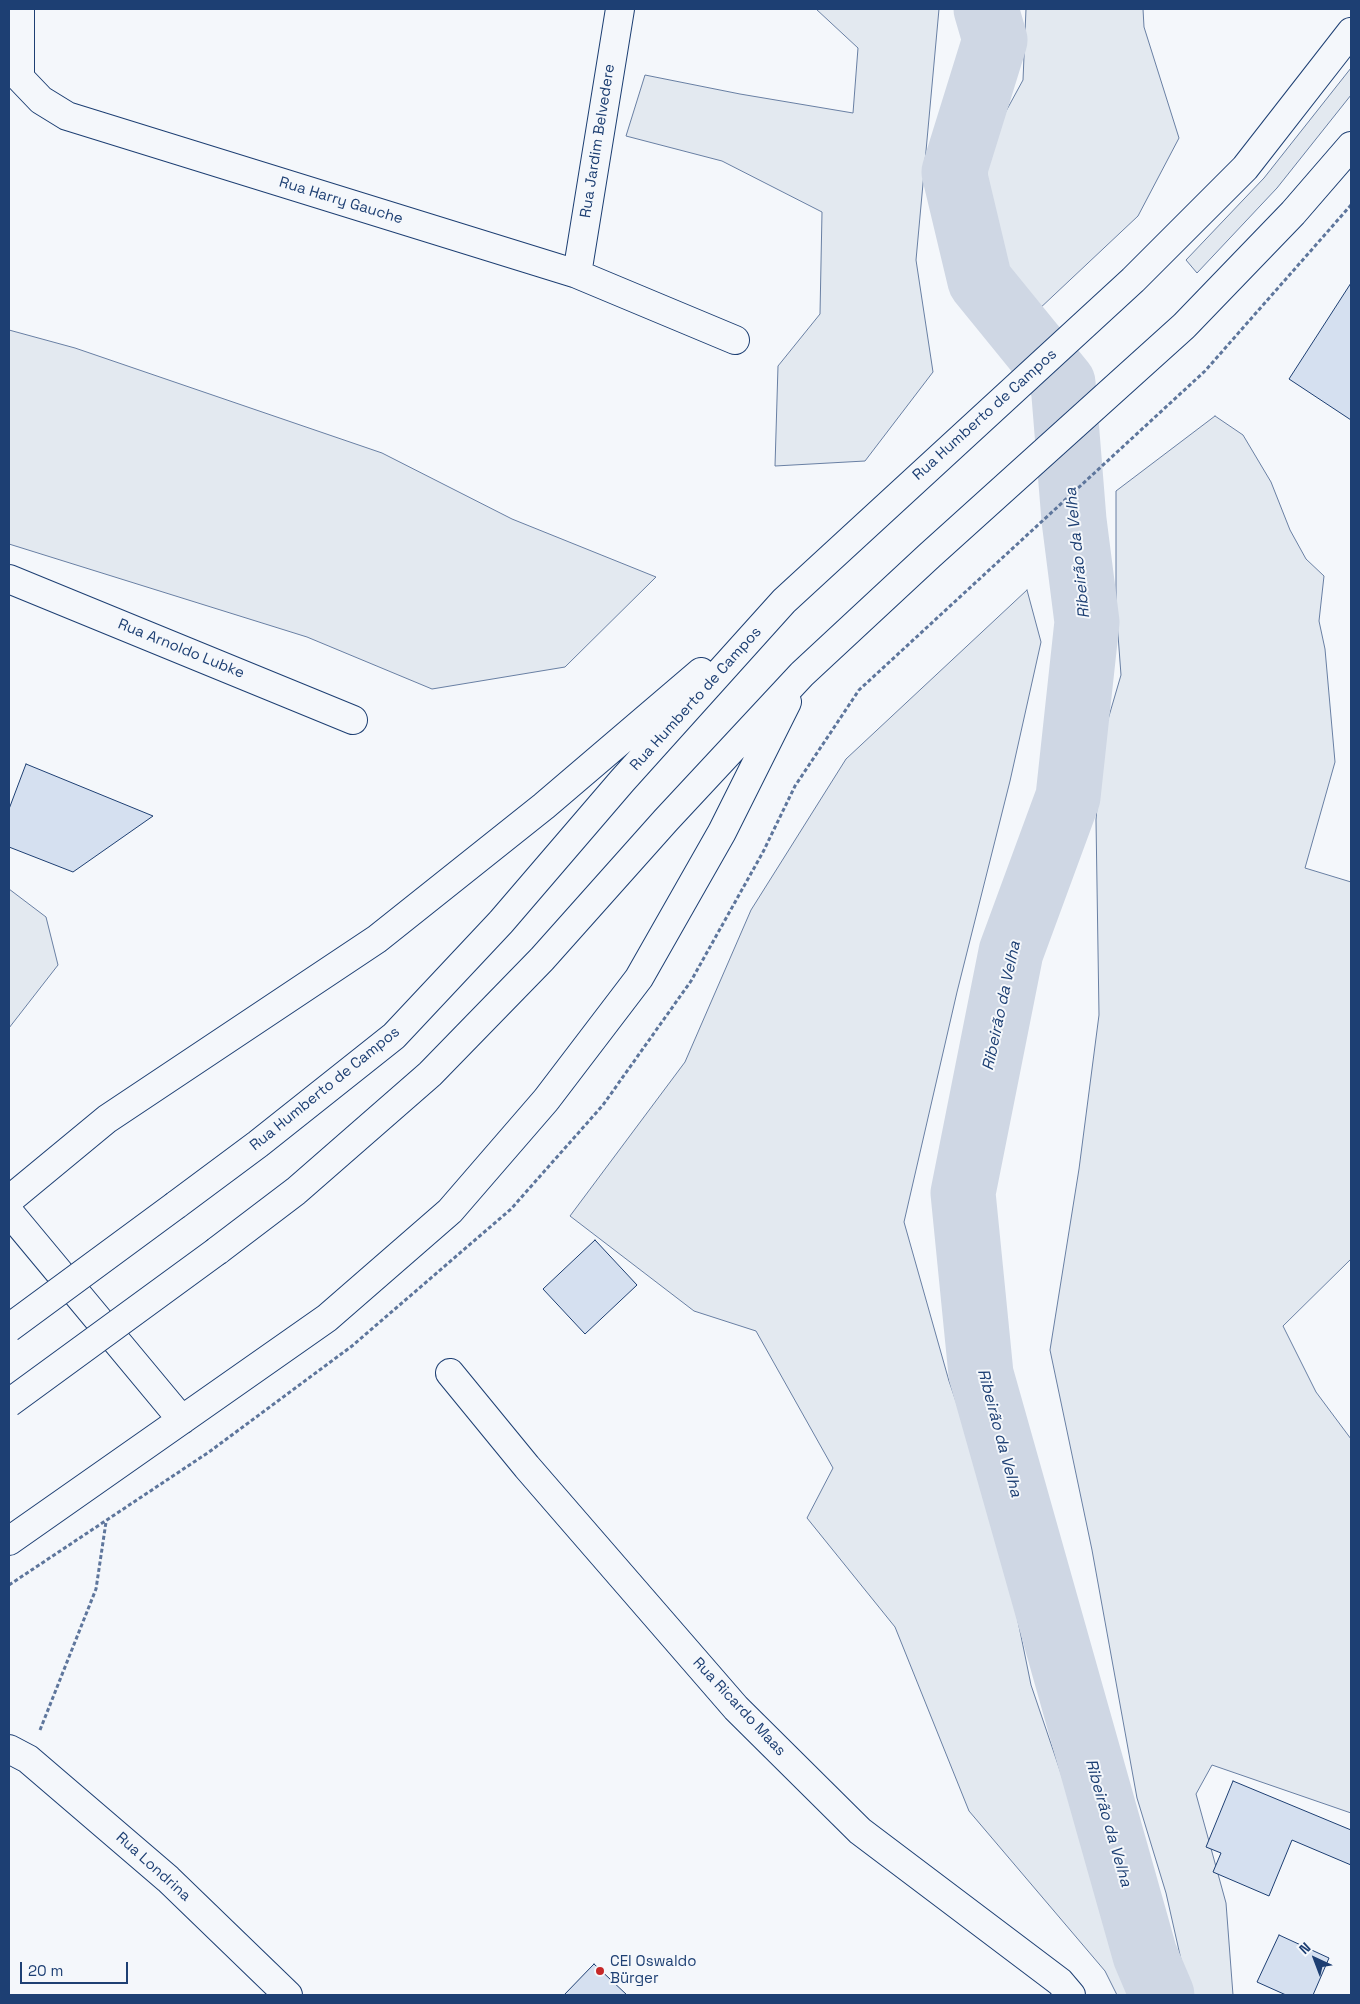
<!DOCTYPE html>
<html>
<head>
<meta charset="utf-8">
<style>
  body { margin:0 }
  #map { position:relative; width:1360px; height:2004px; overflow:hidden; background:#f4f7fb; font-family:"Space Grotesk",sans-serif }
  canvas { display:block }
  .frame { position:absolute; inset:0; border:10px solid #1d3f73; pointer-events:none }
  .north { position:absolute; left:1290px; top:1934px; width:50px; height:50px; -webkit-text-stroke:4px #f4f7fb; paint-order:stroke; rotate:317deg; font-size:14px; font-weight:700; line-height:20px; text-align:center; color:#1d3f73 }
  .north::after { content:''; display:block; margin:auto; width:18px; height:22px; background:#1d3f73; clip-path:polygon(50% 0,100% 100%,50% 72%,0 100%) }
  .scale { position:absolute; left:20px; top:1962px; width:108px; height:22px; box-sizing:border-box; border:2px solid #1d3f73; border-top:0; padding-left:6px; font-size:15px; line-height:18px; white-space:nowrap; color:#1d3f73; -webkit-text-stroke:4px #f4f7fb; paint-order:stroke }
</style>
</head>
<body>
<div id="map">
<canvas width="1360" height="2004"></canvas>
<div class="frame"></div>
<div class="north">N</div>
<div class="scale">20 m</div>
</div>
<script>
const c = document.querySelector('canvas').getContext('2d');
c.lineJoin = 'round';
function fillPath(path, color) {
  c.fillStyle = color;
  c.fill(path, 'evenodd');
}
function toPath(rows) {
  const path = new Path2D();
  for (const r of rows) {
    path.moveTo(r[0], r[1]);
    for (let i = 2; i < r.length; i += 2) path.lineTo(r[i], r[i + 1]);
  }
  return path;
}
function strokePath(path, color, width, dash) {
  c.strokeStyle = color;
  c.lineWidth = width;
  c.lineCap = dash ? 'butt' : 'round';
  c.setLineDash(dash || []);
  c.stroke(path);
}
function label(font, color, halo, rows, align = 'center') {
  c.font = font + ' "Space Grotesk",sans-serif';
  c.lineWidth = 4;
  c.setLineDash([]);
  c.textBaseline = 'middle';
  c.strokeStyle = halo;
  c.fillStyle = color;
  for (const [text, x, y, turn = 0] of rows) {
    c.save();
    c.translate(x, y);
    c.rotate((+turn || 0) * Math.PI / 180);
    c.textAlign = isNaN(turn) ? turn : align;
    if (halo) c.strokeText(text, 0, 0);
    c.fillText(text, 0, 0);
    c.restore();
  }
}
const green = toPath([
  [816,9,939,9,916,260,933,372,865,461,775,466,778,366,820,314,822,212,722,161,626,136,645,75,740,94,853,113,858,48,816,9],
  [1026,9,1143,9,1144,27,1179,138,1138,216,1037,311,1016,289,988,222,986,148,1023,80,1026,9],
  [1351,68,1351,95,1277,188,1197,273,1186,260,1264,178,1351,68],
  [9,330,75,348,382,453,512,519,656,577,565,667,432,689,307,637,9,544,9,330],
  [1215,416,1243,435,1271,482,1290,530,1306,559,1324,576,1319,621,1325,649,1335,762,1305,868,1351,882,1351,1259,1283,1326,1316,1392,1351,1439,1351,1813,1212,1765,1196,1794,1226,1903,1233,1995,1189,1995,1166,1893,1137,1798,1092,1550,1050,1350,1079,1169,1099,1015,1096,820,1102,740,1121,675,1116,608,1116,491,1215,416],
  [1027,590,1041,642,1010,781,957,992,904,1222,949,1381,998,1523,1031,1685,1100,1888,1133,1995,1117,1995,1105,1971,969,1811,895,1627,807,1518,833,1468,756,1331,694,1311,570,1216,685,1062,751,910,846,759,1027,590],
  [9,889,46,917,58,965,9,1028,9,889]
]);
const river = toPath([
  [986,9,995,40,954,172,980,281,1063,383,1074,520,1087,622,1068,797,1011,952,963,1193,981,1374,1145,1955,1162,1995]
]);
const building = toPath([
  [1351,283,1351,420,1289,379,1351,283],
  [26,764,153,816,73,872,9,847,9,809,26,764],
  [595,1240,637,1285,585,1334,543,1289,595,1240],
  [1233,1781,1351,1830,1351,1865,1292,1840,1269,1896,1213,1872,1221,1853,1206,1847,1233,1781],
  [1279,1935,1329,1958,1313,1995,1286,1995,1257,1982,1279,1935],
  [594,1964,627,1995,564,1995,594,1964]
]);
const path = toPath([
  [9,1585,209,1452,352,1346,511,1209,603,1105,691,981,763,852,795,786,859,690,1205,371,1351,205],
  [40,1730,96,1589,106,1522]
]);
const minor = toPath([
  [20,9,20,78,41,100,67,116,577,274,735,340],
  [577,274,620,9],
  [9,579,353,720],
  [450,1373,527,1467,736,1708,860,1831,1060,1982,1071,1995],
  [9,1749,28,1759,168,1879,288,1995]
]);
const primary = toPath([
  [9,1200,107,1119,377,939,544,806,701,672],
  [176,1205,258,1144,394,1036,501,922,622,781,784,601,1133,280,1245,168,1351,32],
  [9,1212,182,1420],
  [217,1251,296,1191,430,1074,542,959,666,820,802,674,929,556,1184,326,1293,213,1351,146],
  [9,1541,327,1318,450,1211,546,1100,639,978,722,832,787,702]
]);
const primaryBridge = toPath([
  [9,1328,176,1205],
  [9,1403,217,1251]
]);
const markers = [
  [600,1971,5,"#c62828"]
];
const streetNames = [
  ["Rua Jardim Belvedere",598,141,-81],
  ["Rua Harry Gauche",341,201,17],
  ["Rua Humberto de Campos",985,415,-42],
  ["Rua Arnoldo Lubke",181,649,22],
  ["Rua Humberto de Campos",696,699,-48],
  ["Rua Humberto de Campos",325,1089,-39],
  ["Rua Ricardo Maas",739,1707,47],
  ["Rua Londrina",153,1867,42]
];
const poiNames = [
  ["CEI Oswaldo",610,1962],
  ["Bürger",610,1979]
];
const waterNames = [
  ["Ribeirão da Velha",1078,553,-96],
  ["Ribeirão da Velha",1002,1006,-78],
  ["Ribeirão da Velha",999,1433,75],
  ["Ribeirão da Velha",1108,1823,74]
];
fillPath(green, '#e3e9f0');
strokePath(green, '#687fa3', 1);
strokePath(river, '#cfd7e4', 65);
fillPath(building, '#d5e0f0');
strokePath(building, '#1d3f73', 1);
strokePath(minor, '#1d3f73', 30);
strokePath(primary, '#1d3f73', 30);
strokePath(path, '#5e769c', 3, [4, 2.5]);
strokePath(minor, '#f4f7fb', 28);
strokePath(primary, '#f4f7fb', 28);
strokePath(primaryBridge, '#1d3f73', 30, []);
strokePath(primaryBridge, '#f4f7fb', 28);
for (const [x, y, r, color] of markers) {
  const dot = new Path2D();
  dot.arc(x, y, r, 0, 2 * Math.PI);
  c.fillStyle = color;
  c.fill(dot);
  strokePath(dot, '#f4f7fb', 2);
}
label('15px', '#1d3f73', '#f4f7fb', streetNames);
label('15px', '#1d3f73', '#f4f7fb', poiNames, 'left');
label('italic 16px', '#1d3f73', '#f4f7fb', waterNames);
</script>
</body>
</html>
